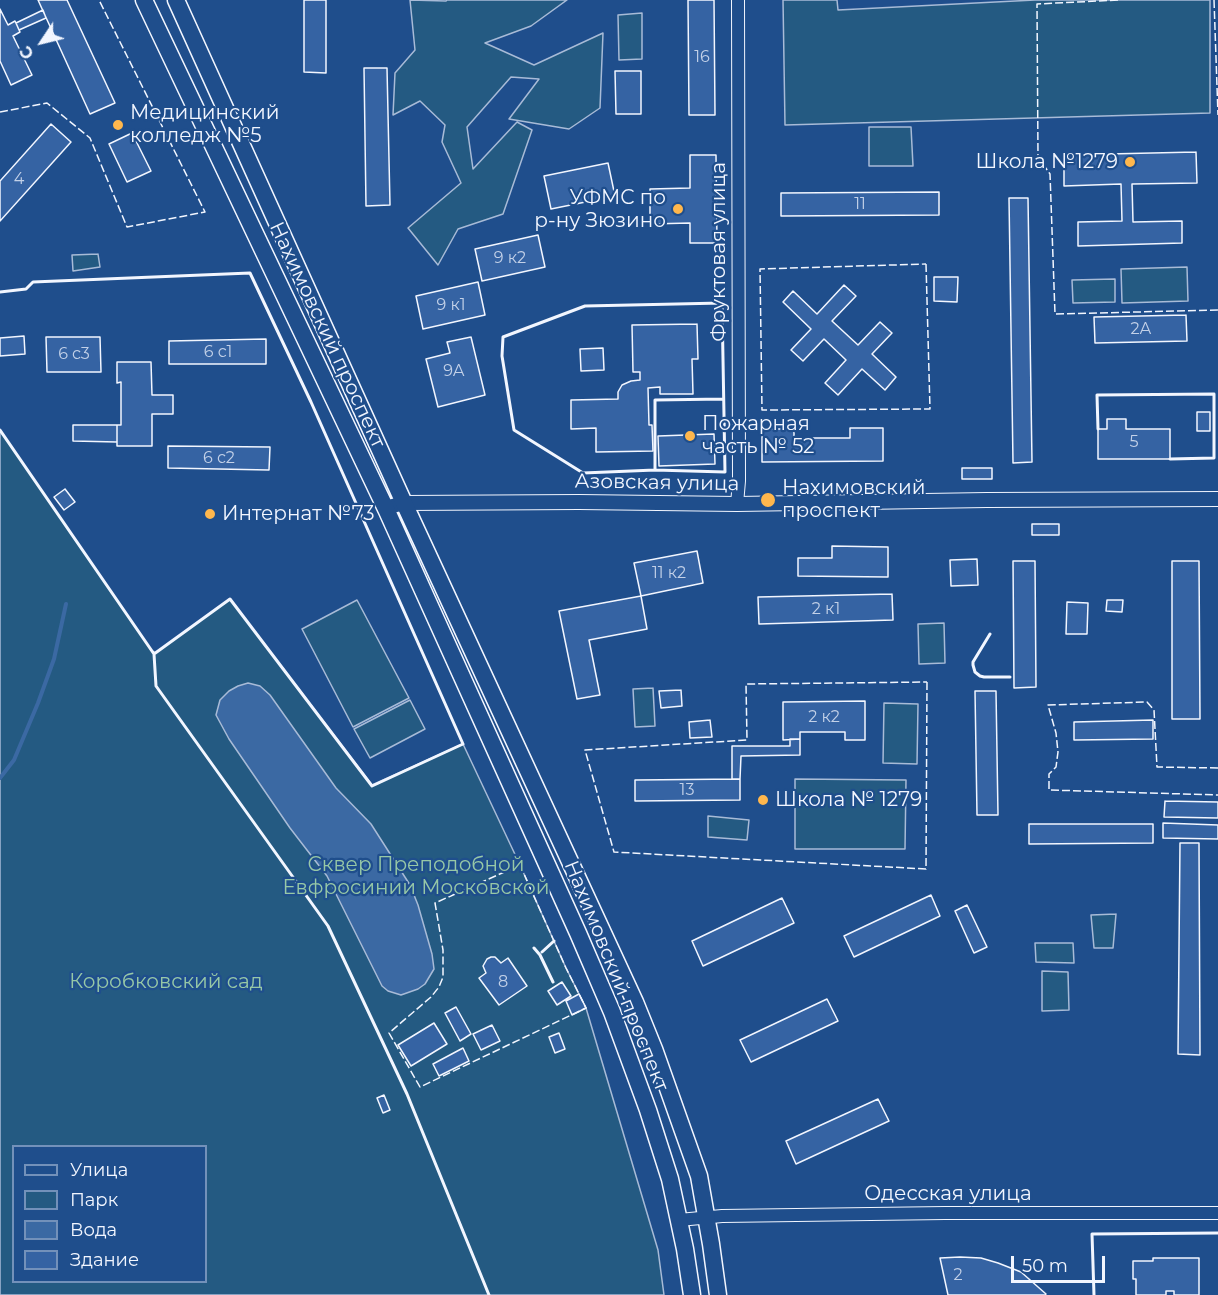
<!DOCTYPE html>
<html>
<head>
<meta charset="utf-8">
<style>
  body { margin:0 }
  #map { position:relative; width:1218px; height:1295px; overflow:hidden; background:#1f4e8c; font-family:Montserrat,sans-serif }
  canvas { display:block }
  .legend { position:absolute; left:12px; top:1145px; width:195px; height:138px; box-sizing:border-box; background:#1f4e8c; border:2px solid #7391ba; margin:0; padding:8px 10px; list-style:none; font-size:18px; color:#f2f6ff }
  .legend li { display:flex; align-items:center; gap:12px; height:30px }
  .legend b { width:30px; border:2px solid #7391ba }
  .north { position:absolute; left:12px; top:12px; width:60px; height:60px; -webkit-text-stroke:4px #1f4e8c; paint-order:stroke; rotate:235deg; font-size:16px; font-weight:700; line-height:24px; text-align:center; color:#f2f6ff }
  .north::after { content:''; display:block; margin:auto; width:21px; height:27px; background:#f2f6ff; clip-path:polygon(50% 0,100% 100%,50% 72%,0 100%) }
  .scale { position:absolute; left:1011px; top:1256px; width:94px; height:27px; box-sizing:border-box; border:3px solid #f2f6ff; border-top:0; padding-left:8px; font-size:18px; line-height:21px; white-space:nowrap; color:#f2f6ff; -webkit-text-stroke:4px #1f4e8c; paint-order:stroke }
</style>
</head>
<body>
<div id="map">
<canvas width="1218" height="1295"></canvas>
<ul class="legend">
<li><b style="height:8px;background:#1f4e8c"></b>Улица</li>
<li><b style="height:16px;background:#245a82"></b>Парк</li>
<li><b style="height:16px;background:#3b69a3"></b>Вода</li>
<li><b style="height:16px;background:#3563a3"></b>Здание</li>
</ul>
<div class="north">С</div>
<div class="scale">50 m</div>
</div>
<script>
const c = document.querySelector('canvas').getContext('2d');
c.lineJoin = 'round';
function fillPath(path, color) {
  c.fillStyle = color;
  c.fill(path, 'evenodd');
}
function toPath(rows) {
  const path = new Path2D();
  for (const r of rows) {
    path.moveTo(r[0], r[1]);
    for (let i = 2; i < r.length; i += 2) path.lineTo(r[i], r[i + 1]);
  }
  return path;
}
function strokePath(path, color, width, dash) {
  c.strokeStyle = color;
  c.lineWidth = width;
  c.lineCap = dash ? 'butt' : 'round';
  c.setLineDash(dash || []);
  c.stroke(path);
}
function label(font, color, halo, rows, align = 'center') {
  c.font = font + ' Montserrat,sans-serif';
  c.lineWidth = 4.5;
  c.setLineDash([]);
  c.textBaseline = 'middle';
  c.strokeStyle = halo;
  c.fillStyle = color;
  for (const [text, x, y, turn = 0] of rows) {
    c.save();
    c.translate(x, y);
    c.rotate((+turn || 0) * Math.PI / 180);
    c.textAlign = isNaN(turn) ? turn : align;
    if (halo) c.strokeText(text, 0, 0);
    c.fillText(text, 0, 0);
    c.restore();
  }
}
const green = toPath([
  [410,0,446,1,447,0,567,0,531,26,485,43,534,65,603,33,600,108,569,129,509,119,539,79,511,77,467,127,473,169,517,122,532,130,503,214,458,229,438,265,408,228,461,183,442,142,445,125,420,101,393,115,395,73,415,50,410,0],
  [783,0,837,0,838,10,1035,0,1210,0,1210,113,785,125,783,0],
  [642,13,642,59,619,60,618,15,642,13],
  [869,127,911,127,913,166,869,166,869,127],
  [98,254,100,267,73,271,72,255,98,254],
  [1187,267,1188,301,1122,303,1121,269,1187,267],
  [1115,279,1115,302,1073,303,1072,280,1115,279],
  [0,430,154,654,230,599,372,785,463,744,520,865,566,968,586,1008,658,1250,664,1295,0,1295,0,430],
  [14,1146,206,1146,206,1282,14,1282,14,1146],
  [357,600,409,698,353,727,302,629,357,600],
  [944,623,945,663,919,664,918,624,944,623],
  [653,688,655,726,635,727,633,689,653,688],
  [410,700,425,729,370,758,354,729,410,700],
  [884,703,918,704,917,764,883,763,884,703],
  [795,779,906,780,905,849,795,849,795,779],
  [708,816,749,820,747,840,708,837,708,816],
  [1116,914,1113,948,1094,948,1091,915,1116,914],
  [1035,943,1073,943,1074,963,1036,962,1035,943],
  [1042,971,1068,972,1069,1010,1042,1011,1042,971]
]);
const water = toPath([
  [248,683,260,686,270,695,336,788,371,824,410,885,418,905,432,954,434,969,425,984,418,989,401,995,388,991,382,986,327,876,290,828,229,739,216,715,220,700,229,691,238,686,248,683]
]);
const stream = toPath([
  [0,778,14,760,38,703,54,659,66,604]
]);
const building = toPath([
  [38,0,67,0,115,103,90,114,38,0],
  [304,0,326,0,326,73,304,72,304,0],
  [688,0,714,0,715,115,689,115,688,0],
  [0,9,8,25,15,21,20,32,13,36,32,75,11,85,0,61,0,9],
  [43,10,46,18,19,30,16,23,43,10],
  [364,68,387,68,390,205,366,206,364,68],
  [615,71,641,71,641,114,616,114,615,71],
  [51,124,71,142,0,221,0,181,51,124],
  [132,133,151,171,127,182,109,144,132,133],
  [1196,152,1197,183,1132,184,1133,222,1182,221,1182,243,1078,246,1078,222,1122,221,1121,184,1064,186,1064,155,1196,152],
  [690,155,716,155,717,243,690,243,690,223,650,224,650,189,690,188,690,155],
  [608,163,615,196,551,209,544,176,608,163],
  [939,192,939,215,781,216,781,193,939,192],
  [1009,198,1028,198,1032,462,1013,463,1009,198],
  [538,235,545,267,482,281,475,249,538,235],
  [934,277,958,277,957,302,934,301,934,277],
  [478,282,485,315,423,329,416,296,478,282],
  [844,285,856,296,832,321,858,345,880,322,892,333,872,354,896,377,885,390,862,369,838,395,825,383,846,360,824,339,803,361,791,350,811,329,783,302,793,291,817,314,844,285],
  [1186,315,1187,341,1095,343,1094,317,1186,315],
  [697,324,698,359,692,359,693,394,660,394,660,387,648,388,649,425,652,425,653,451,596,452,596,428,571,429,571,400,618,399,618,392,622,385,631,381,640,380,640,372,633,372,632,325,697,324],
  [24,336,25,354,0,356,0,338,24,336],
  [46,337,100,337,101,372,47,372,46,337],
  [471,337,485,395,438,407,426,359,450,353,447,342,471,337],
  [266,339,266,364,169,364,169,341,266,339],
  [603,348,604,370,581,371,580,349,603,348],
  [117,362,151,362,152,395,173,395,173,414,152,414,152,446,117,446,117,425,121,425,121,382,117,383,117,362],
  [1197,412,1210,412,1210,431,1197,431,1197,412],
  [1107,419,1126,419,1126,429,1170,429,1170,459,1098,459,1098,429,1107,429,1107,419],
  [73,425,117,425,117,442,73,441,73,425],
  [850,428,883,428,883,461,762,462,762,429,794,429,794,438,850,438,850,428],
  [714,434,715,464,659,466,658,436,714,434],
  [168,446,270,447,269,470,168,468,168,446],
  [962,468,992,468,992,479,962,479,962,468],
  [65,489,75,502,64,510,54,497,65,489],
  [1032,524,1059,524,1059,535,1032,535,1032,524],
  [832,546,888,547,888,577,798,576,798,558,832,558,832,546],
  [697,551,703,583,641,596,634,563,697,551],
  [977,559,978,585,951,586,950,560,977,559],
  [1013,561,1035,561,1036,687,1014,688,1013,561],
  [1172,561,1199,561,1200,719,1172,719,1172,561],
  [892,594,893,620,759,624,758,597,892,594],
  [641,596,647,629,589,640,600,695,577,699,559,611,641,596],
  [1107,600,1123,600,1122,612,1106,611,1107,600],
  [1067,602,1088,603,1087,634,1066,634,1067,602],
  [681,690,682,706,661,708,659,691,681,690],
  [975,691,996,691,998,815,977,815,975,691],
  [865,701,865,740,845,740,845,732,800,732,800,739,783,740,783,702,865,701],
  [710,720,712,737,690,738,689,722,710,720],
  [1153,720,1153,739,1074,740,1074,722,1153,720],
  [790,739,800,739,800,755,741,756,740,779,732,779,732,746,790,746,790,739],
  [740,779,740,800,635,801,635,780,740,779],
  [1165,801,1218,802,1218,818,1164,817,1165,801],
  [1163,823,1218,825,1218,839,1163,838,1163,823],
  [1029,824,1153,824,1153,843,1029,844,1029,824],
  [1180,843,1199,843,1200,1055,1178,1054,1180,843],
  [931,895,940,916,854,957,844,936,931,895],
  [782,898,794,923,703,966,692,941,782,898],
  [967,905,987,947,974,953,955,911,967,905],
  [491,957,495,957,501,963,508,958,527,986,499,1005,479,978,486,973,483,966,487,959,491,957],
  [562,982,571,996,557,1005,548,991,562,982],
  [579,994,586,1008,572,1015,566,1001,579,994],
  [827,999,838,1021,751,1062,740,1040,827,999],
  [456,1007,471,1034,460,1041,445,1013,456,1007],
  [434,1023,447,1044,411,1066,398,1045,434,1023],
  [492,1025,500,1041,481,1050,473,1034,492,1025],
  [559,1033,565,1049,555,1053,549,1037,559,1033],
  [463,1048,469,1061,439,1076,433,1064,463,1048],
  [384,1095,390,1110,383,1113,377,1098,384,1095],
  [878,1099,889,1121,796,1164,786,1141,878,1099],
  [960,1257,981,1258,998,1263,1021,1272,1046,1294,1045,1295,948,1295,940,1258,960,1257],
  [1153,1258,1199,1258,1199,1295,1174,1295,1174,1291,1166,1291,1166,1295,1136,1295,1136,1279,1133,1279,1133,1261,1153,1261,1153,1258]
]);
const minor = toPath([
  [737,504,739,481,738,0],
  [679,1220,722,1216,945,1213,1218,1213]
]);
const tertiary = toPath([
  [385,508,404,503,579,502,737,504,987,500,1218,499]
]);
const secondary = toPath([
  [144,0,387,511,578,933,612,1012,648,1110,670,1179,685,1249,692,1295],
  [176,0,404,503,635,1002,654,1049,699,1176,711,1244,718,1295]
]);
const fence = toPath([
  [1118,0,1037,4,1038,157,1050,174,1055,314,1218,310],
  [1214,0,1218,115],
  [0,112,47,103,90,138,127,227,205,212,99,0],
  [926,264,930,409,762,410,760,269,926,264],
  [927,682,926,869,614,852,585,750,747,740,746,684,927,682],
  [1218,768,1157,767,1154,710,1147,702,1048,705,1056,733,1058,752,1056,767,1049,774,1049,790,1218,795],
  [520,865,566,968,586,1008,420,1087,389,1033,431,997,439,987,443,977,443,950,435,903,520,865]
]);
const wall = toPath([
  [0,292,26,289,33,282,250,273,311,402,463,744,372,786,230,599,154,654,0,430],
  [722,303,725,472,655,470,583,473,514,430,502,356,503,337,585,306,722,303],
  [1098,429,1097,395,1214,394,1214,458,1170,459],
  [655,470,655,400,723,399],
  [990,634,973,662,973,665,975,672,980,676,984,677,1010,677],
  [153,652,154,654,156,686,328,926,407,1094,489,1295],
  [534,948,540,955,553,982],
  [542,952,554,941],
  [1094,1295,1092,1234,1218,1233]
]);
const markers = [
  [118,125,6,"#ffb74d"],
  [1130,162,6,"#ffb74d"],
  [678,209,6,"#ffb74d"],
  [690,436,6,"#ffb74d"],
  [768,500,8,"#ffb74d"],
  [210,514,6,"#ffb74d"],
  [763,800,6,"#ffb74d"]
];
const numberNames = [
  ["16",702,57],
  ["4",19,179],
  ["11",860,204],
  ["9 к2",510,258],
  ["9 к1",451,305],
  ["2А",1141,329],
  ["6 с1",218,352],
  ["6 с3",74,354],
  ["9А",454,371],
  ["5",1134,442],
  ["6 с2",219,458],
  ["11 к2",669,573],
  ["2 к1",826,609],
  ["2 к2",824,717],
  ["13",687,790],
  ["8",503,982],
  ["2",958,1275]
];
const poiNames = [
  ["Медицинский",130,113],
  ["колледж №5",130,136],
  ["Школа №1279",1118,162,"right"],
  ["УФМС по",666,198,"right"],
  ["р-ну Зюзино",666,221,"right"],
  ["Пожарная",702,424],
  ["часть № 52",702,447],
  ["Нахимовский",782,488],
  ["проспект",782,511],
  ["Интернат №73",222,514],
  ["Школа № 1279",775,800]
];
const streetNames = [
  ["Фруктовая улица",719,252,-90],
  ["Нахимовский проспект",327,335,65],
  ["Азовская улица",657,483,1],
  ["Нахимовский проспект",616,976,68],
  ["Одесская улица",948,1194]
];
const parkNames = [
  ["Сквер Преподобной",416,865],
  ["Евфросинии Московской",416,888],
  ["Коробковский сад",166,982]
];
fillPath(green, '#245a82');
strokePath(green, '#a8bbd7', 1.5);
fillPath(water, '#3b69a3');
strokePath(water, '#a8bbd7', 1.5);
strokePath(stream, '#3b69a3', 4);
fillPath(building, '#3563a3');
strokePath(building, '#f2f6ff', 1.5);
strokePath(minor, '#f2f6ff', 14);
strokePath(tertiary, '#f2f6ff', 16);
strokePath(secondary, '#f2f6ff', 19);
strokePath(minor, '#1f4e8c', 12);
strokePath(tertiary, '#1f4e8c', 14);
strokePath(secondary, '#1f4e8c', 16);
strokePath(fence, '#f2f6ff', 1.5, [8, 3]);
strokePath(wall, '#f2f6ff', 3);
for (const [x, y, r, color] of markers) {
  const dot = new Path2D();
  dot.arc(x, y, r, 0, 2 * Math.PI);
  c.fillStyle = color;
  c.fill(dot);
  strokePath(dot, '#1f4e8c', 2);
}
label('16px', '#c3d1e8', null, numberNames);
label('20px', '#f2f6ff', '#1f4e8c', poiNames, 'left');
label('20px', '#f2f6ff', '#1f4e8c', streetNames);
label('20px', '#97c8a6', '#1f4e8c', parkNames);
</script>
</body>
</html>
